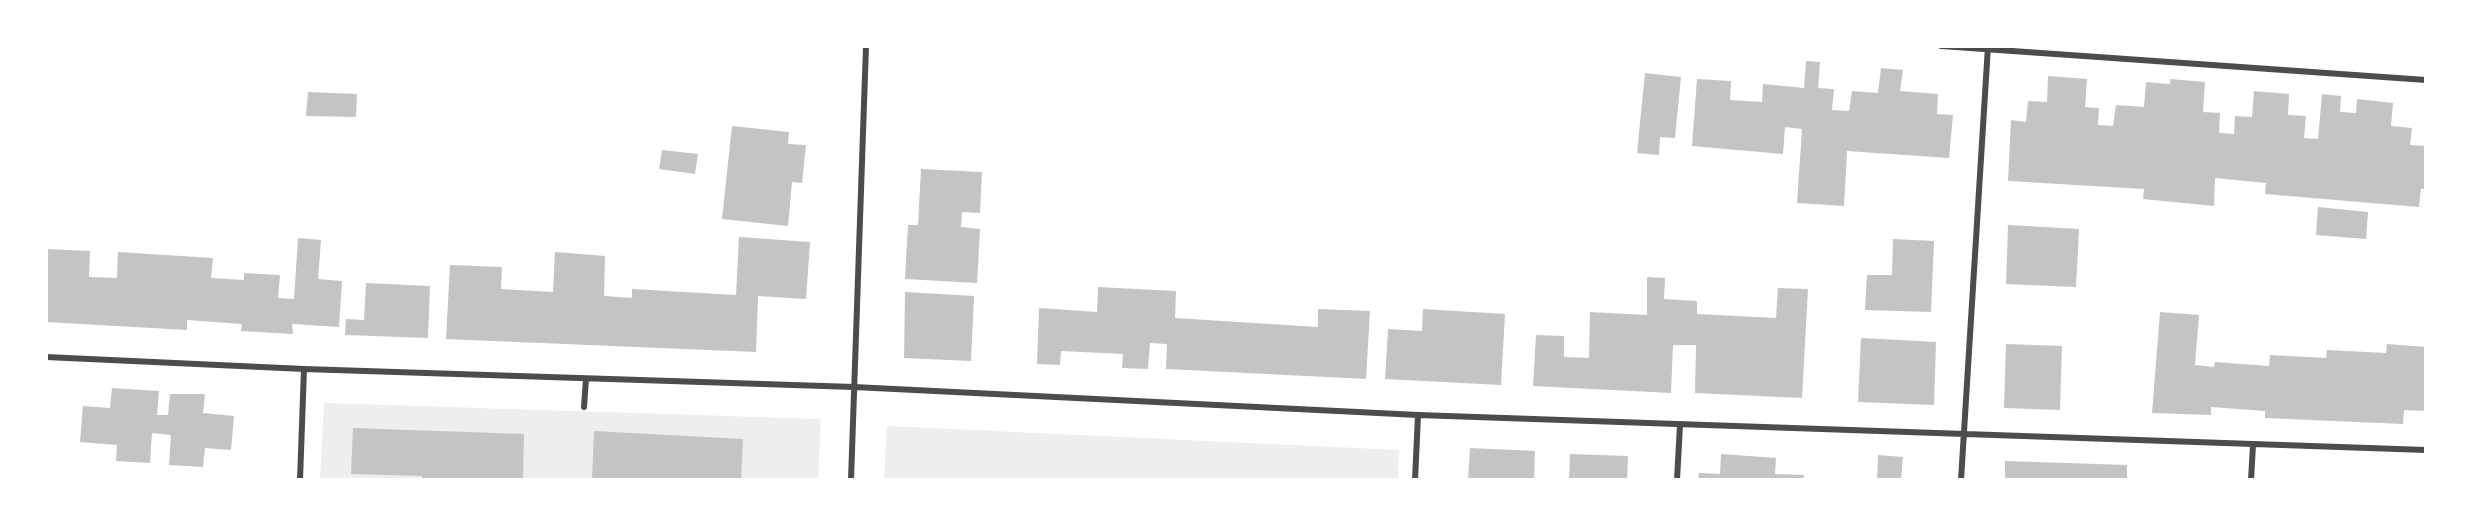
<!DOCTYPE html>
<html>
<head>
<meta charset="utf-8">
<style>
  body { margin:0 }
  #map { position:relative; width:2472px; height:526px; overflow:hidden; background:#fff; font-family:"Fira Sans",sans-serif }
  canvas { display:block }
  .frame { position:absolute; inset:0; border:48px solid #fff; pointer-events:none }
</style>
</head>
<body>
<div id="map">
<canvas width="2472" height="526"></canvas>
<div class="frame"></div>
</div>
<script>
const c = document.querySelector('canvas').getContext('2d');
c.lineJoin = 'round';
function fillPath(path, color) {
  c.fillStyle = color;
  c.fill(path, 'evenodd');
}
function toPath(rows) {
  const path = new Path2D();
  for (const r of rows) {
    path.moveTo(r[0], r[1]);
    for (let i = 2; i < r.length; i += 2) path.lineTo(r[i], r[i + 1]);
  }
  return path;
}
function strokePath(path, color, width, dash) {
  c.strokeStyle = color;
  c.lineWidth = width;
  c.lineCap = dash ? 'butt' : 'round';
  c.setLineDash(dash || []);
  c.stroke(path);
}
const green = toPath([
  [324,403,821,419,818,479,320,480],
  [887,426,1399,450,1398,479,884,479]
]);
const building = toPath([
  [1806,61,1820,62,1818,88,1834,89,1832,110,1849,111,1852,91,1878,93,1881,68,1903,70,1900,91,1938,94,1937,114,1953,115,1949,158,1847,151,1844,206,1797,203,1802,129,1785,127,1783,154,1692,146,1697,79,1731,81,1730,100,1762,102,1763,84,1804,88],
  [1645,73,1681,77,1675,138,1660,137,1659,155,1637,153],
  [2048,76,2087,79,2085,107,2099,108,2098,125,2113,126,2116,105,2144,107,2146,82,2170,84,2170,79,2205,82,2203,112,2220,113,2219,133,2234,134,2235,116,2252,117,2254,91,2289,94,2288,115,2306,116,2304,138,2318,139,2322,94,2341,96,2340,112,2356,113,2357,99,2393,103,2391,126,2412,128,2410,145,2426,146,2426,189,2421,189,2419,207,2265,194,2266,183,2215,178,2214,206,2143,199,2144,189,2008,181,2011,120,2026,122,2028,101,2047,102],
  [308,92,357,94,356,117,306,116],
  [732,126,789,132,788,144,806,145,802,183,792,182,788,226,722,219],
  [662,150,698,154,695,174,659,169],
  [921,169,982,172,980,213,962,212,961,227,980,229,977,283,905,279,908,225,918,225],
  [2318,207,2368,212,2366,239,2316,235],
  [2008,225,2079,229,2076,287,2006,284],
  [739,237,810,242,806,299,758,296,756,352,446,339,450,265,502,267,501,289,553,292,555,252,605,256,604,296,632,298,632,289,736,295],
  [298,238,321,240,318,279,342,281,339,327,292,324,293,334,241,331,242,324,187,320,187,330,46,322,46,249,90,251,89,277,117,278,118,252,213,258,211,278,244,280,244,273,280,275,278,298,294,299],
  [1893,239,1934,241,1931,312,1865,310,1867,275,1892,275],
  [1647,277,1665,278,1664,299,1697,301,1697,314,1776,318,1778,288,1808,289,1802,398,1695,393,1696,345,1673,345,1671,393,1533,386,1536,335,1564,336,1564,357,1589,358,1590,312,1647,315],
  [366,283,430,286,428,338,345,335,346,319,364,320],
  [1098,287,1176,291,1175,318,1318,327,1318,309,1370,311,1366,379,1166,369,1167,344,1150,343,1148,369,1122,368,1123,354,1061,351,1060,365,1037,364,1039,308,1097,312],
  [905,292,974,296,971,361,904,358],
  [1423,309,1505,314,1501,385,1385,379,1388,329,1422,331],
  [2160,312,2199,315,2195,365,2214,367,2215,362,2269,366,2270,355,2326,358,2327,350,2386,353,2387,344,2426,347,2426,411,2404,410,2403,424,2265,418,2265,411,2211,407,2211,415,2152,413],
  [1861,338,1936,342,1934,405,1858,402],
  [2006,344,2062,346,2060,410,2004,408],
  [112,388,159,391,157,415,168,415,170,394,205,394,203,413,234,416,231,450,205,448,203,467,169,465,171,435,152,433,150,463,116,461,117,445,80,442,83,406,110,408],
  [353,428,524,434,523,480,422,480,422,476,351,474],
  [594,431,743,439,741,480,592,480],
  [1470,448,1535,451,1534,480,1468,480],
  [1570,454,1628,456,1627,480,1569,480],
  [1721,454,1776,458,1775,474,1804,475,1803,480,1698,480,1699,473,1720,474],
  [1878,455,1903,457,1901,480,1877,480],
  [2005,461,2127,465,2127,480,2005,480]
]);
const minor = toPath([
  [1941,46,2426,80],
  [46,357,304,369,854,387,1418,415,2426,450],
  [584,407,586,379],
  [300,480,304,369],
  [851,480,866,46],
  [1415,480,1418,415],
  [1677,480,1680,425],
  [1961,480,1988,46],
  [2251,480,2253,445]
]);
fillPath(green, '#eee');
fillPath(building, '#c4c4c4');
strokePath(minor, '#4c4c4c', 6);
</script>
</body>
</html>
